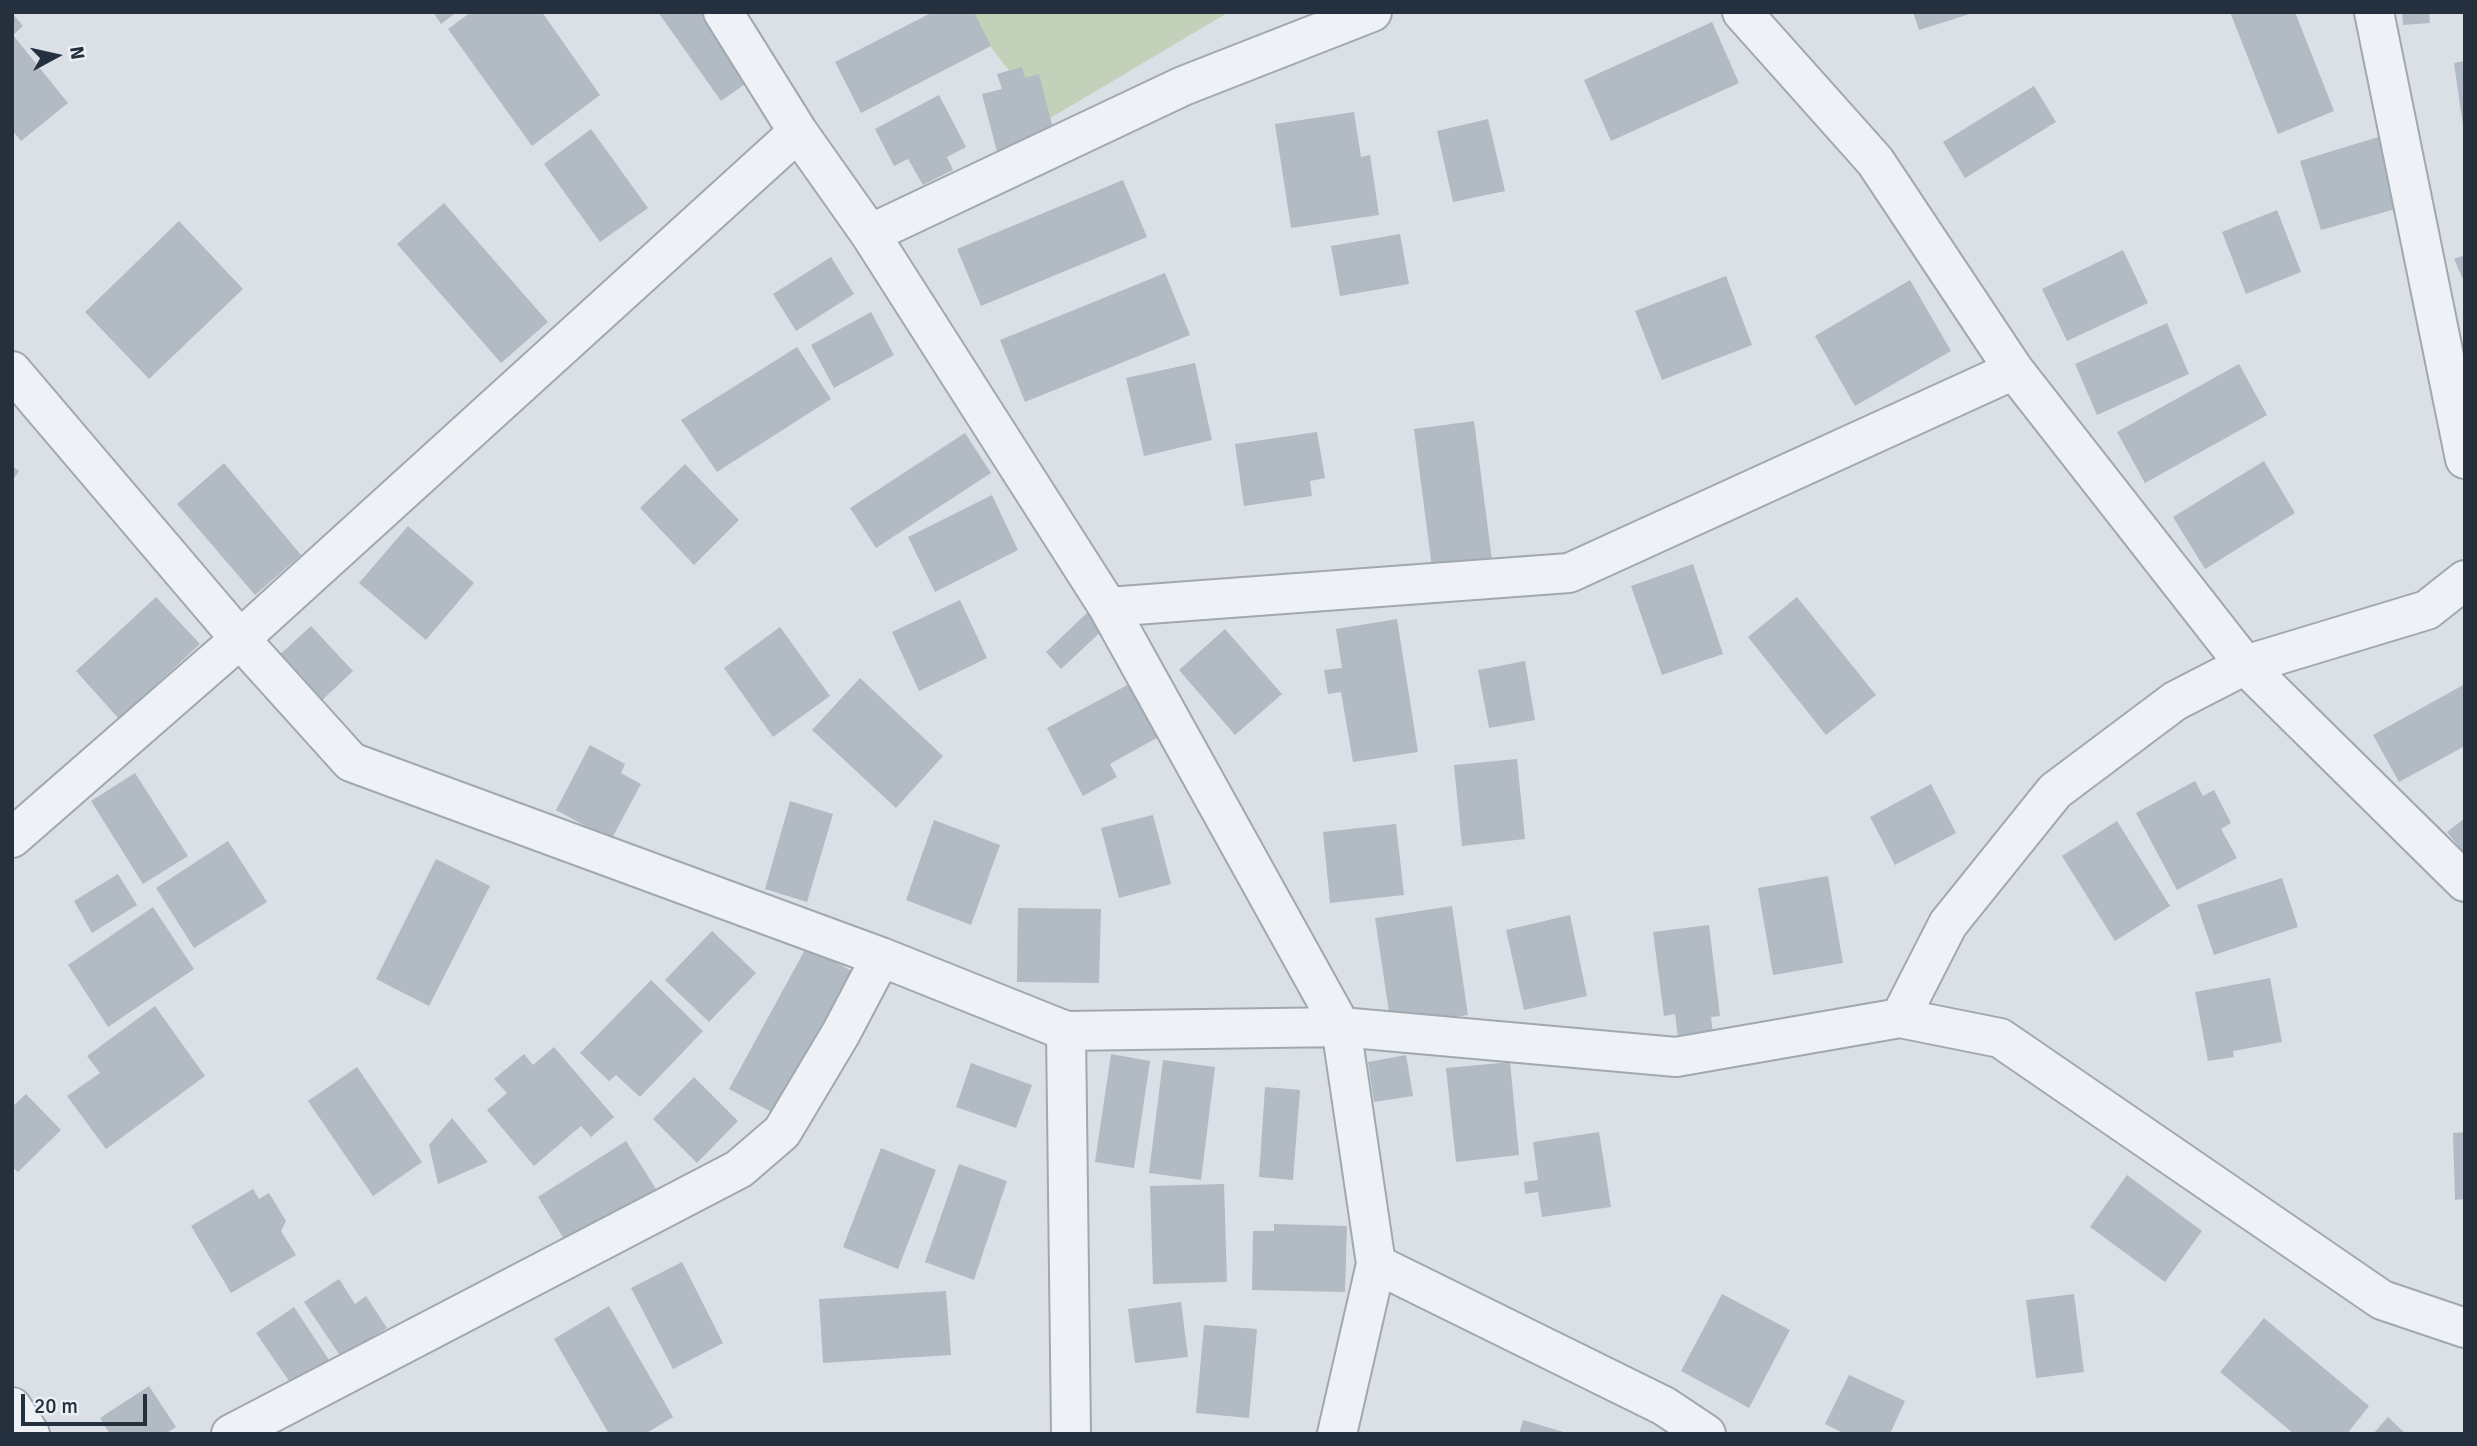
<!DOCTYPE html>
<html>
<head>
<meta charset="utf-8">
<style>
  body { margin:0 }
  #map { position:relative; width:2477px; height:1446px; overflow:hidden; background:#dbe0e6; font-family:Signika,sans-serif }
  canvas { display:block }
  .frame { position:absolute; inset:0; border:14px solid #24303d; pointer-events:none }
  .north { position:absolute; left:21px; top:21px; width:70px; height:70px; -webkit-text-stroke:5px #eaeff4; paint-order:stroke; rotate:82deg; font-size:19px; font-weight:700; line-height:28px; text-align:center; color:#24303d }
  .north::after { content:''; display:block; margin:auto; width:24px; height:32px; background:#24303d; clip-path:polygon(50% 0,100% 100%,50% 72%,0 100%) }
  .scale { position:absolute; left:21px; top:1394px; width:126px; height:32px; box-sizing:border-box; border:4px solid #24303d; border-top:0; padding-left:9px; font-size:21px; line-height:24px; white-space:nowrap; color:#24303d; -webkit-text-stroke:5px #eaeff4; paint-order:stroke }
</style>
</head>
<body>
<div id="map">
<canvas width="2477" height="1446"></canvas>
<div class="frame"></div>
<div class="north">N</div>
<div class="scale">20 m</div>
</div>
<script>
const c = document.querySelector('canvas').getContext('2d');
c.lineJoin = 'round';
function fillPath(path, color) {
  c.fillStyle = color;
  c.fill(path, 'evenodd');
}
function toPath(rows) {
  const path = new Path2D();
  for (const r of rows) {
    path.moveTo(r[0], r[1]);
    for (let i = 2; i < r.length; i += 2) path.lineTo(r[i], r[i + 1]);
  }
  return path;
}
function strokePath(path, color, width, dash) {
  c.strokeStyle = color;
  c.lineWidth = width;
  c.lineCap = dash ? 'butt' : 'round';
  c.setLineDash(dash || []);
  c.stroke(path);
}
const green = toPath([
  [964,12,1229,12,1047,120]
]);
const building = toPath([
  [433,12,457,12,441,24],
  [471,12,542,12,600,95,532,146,448,29],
  [658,12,710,12,755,77,721,101],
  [933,12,974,12,991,46,861,113,835,62],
  [1913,12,1972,12,1973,13,1919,30],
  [2230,12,2295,12,2334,111,2278,134],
  [2402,12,2429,12,2430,23,2403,25],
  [12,13,23,26,13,35,68,103,21,141,12,130],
  [1712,22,1739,83,1611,141,1584,80],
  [2465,61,2465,126,2463,126,2454,63],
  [1022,67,1025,78,1039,74,1055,136,997,152,982,94,1002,89,997,74],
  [2034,86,2056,122,1965,178,1943,142],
  [939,95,966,147,947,157,953,170,923,185,908,159,894,166,875,129],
  [1354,112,1361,157,1370,155,1379,215,1291,228,1275,124],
  [1488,119,1505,191,1453,202,1437,131],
  [591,129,648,208,600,242,544,164],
  [2378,137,2399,208,2321,230,2300,161],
  [1123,180,1147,237,981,306,957,249],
  [444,203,548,322,501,363,397,244],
  [2277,210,2301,272,2246,294,2222,232],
  [179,221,243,289,149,379,85,312],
  [1400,234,1409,284,1340,296,1331,246],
  [2123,250,2148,303,2067,341,2042,289],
  [2465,255,2465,284,2454,259],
  [831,257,854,294,796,331,773,294],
  [1165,273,1190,335,1025,402,1000,340],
  [1726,276,1752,345,1662,380,1635,311],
  [1910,280,1951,351,1855,406,1815,336],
  [871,312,894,355,834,388,811,345],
  [2167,323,2189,374,2097,415,2075,364],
  [797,347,831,399,717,472,681,420],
  [1195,363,1212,440,1144,456,1126,378],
  [2239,364,2267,415,2145,483,2117,432],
  [1474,421,1492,560,1432,568,1414,429],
  [1317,432,1325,478,1310,481,1312,496,1244,506,1235,444],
  [965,433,991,473,876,548,850,508],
  [2264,461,2295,513,2205,569,2173,517],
  [224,463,301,555,255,595,177,504],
  [685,464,739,520,694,565,640,508],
  [12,466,19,471,12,481],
  [992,495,1018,550,935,592,908,537],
  [408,526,474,583,426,640,359,583],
  [1693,564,1723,654,1662,675,1631,586],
  [156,597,200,644,119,719,76,671],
  [1797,597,1876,695,1826,735,1748,637],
  [960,600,987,658,919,691,892,632],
  [1090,610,1106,627,1061,669,1046,652],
  [1397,619,1418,752,1353,762,1341,692,1328,694,1324,670,1342,668,1336,629],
  [311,626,353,671,318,704,276,658],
  [780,627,830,696,773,737,724,668],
  [1225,629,1282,694,1235,735,1179,670],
  [1525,661,1535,720,1489,728,1478,670],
  [860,678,943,756,896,808,812,730],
  [1133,682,1162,735,1110,764,1117,777,1083,796,1047,728],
  [2465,684,2465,746,2399,782,2373,735],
  [590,745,625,764,621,773,641,784,611,840,556,810],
  [1517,759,1525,839,1462,846,1454,765],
  [135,773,188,856,143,884,91,801],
  [2195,781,2203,796,2214,790,2231,823,2221,829,2237,858,2177,890,2136,813],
  [1931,784,1956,833,1895,865,1870,817],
  [790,801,833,814,807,902,765,889],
  [1153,815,1171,884,1119,898,1101,828],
  [2465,818,2465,854,2447,832],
  [934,820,1000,845,971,925,906,900],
  [2117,821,2170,906,2115,941,2062,856],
  [1396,824,1404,895,1330,903,1323,832],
  [228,841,267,902,194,948,156,888],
  [436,859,490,886,429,1006,376,979],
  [118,874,137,905,92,933,74,901],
  [1828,876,1843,963,1773,975,1758,888],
  [2282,878,2298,927,2214,955,2197,905],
  [1452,906,1468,1015,1391,1026,1375,918],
  [153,907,194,969,108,1027,68,965],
  [1018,908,1101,909,1099,983,1017,982],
  [1570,915,1587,996,1524,1010,1506,930],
  [1709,925,1720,1016,1711,1017,1713,1033,1678,1037,1675,1014,1664,1016,1653,932],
  [712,931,756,973,709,1022,665,980],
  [807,946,857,974,779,1116,729,1089],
  [2270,978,2282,1042,2233,1051,2234,1057,2208,1061,2195,992],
  [651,980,703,1031,640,1097,616,1075,609,1081,580,1053],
  [155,1006,205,1076,106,1149,67,1096,100,1073,87,1056],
  [554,1047,614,1117,591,1137,581,1126,534,1166,487,1110,507,1093,494,1079,524,1054,533,1065],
  [1111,1054,1150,1061,1134,1168,1095,1162],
  [1406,1055,1413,1096,1374,1102,1368,1062],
  [1163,1060,1215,1067,1201,1180,1149,1173],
  [1510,1062,1519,1155,1456,1162,1446,1068],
  [971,1063,1032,1085,1016,1128,956,1107],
  [357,1067,422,1162,373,1196,308,1101],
  [694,1077,738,1121,697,1163,653,1119],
  [1265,1087,1300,1090,1293,1180,1259,1177],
  [26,1094,61,1130,18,1172,12,1167,12,1107],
  [452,1118,488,1162,438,1184,429,1145],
  [1599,1132,1611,1207,1542,1217,1538,1192,1525,1194,1524,1182,1538,1180,1533,1142],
  [2465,1132,2465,1199,2455,1200,2453,1133],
  [626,1141,661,1197,572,1252,538,1197],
  [881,1148,936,1170,898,1269,843,1247],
  [959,1164,1007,1181,974,1280,925,1262],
  [2127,1175,2202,1231,2165,1282,2090,1227],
  [1224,1184,1227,1282,1153,1284,1150,1186],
  [253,1189,259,1199,269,1193,286,1221,281,1231,296,1255,231,1293,191,1226],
  [1274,1224,1347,1226,1345,1292,1252,1290,1253,1231,1274,1231],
  [682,1262,723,1343,673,1369,631,1288],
  [339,1279,355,1304,366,1296,387,1328,341,1357,304,1302],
  [946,1291,951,1355,823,1363,819,1299],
  [1722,1294,1790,1330,1749,1408,1681,1371],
  [2074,1294,2084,1372,2036,1378,2026,1300],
  [1181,1302,1188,1357,1135,1363,1128,1309],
  [609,1306,673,1417,645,1434,609,1434,554,1339],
  [294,1307,335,1369,298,1394,256,1333],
  [2264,1318,2369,1406,2347,1434,2294,1434,2220,1372],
  [1204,1325,1257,1329,1249,1418,1196,1413],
  [1849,1375,1905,1401,1890,1434,1845,1434,1825,1424],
  [149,1386,176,1427,165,1434,110,1434,100,1418],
  [2388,1417,2406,1434,2373,1434],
  [1523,1420,1567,1433,1567,1434,1519,1434]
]);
const minor = toPath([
  [723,12,798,132,870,234,1108,607,1341,1027,1376,1264,1337,1434],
  [1742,12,1875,161,2014,370],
  [2374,12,2465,459],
  [870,234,1183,86,1372,12],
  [12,371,240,639,351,762,881,957,1066,1031,1341,1027,1676,1057,1900,1018,2000,1038,2382,1300,2465,1328],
  [1108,607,1569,573,2014,370,2245,665,2465,882],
  [12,838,240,639,798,132],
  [1900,1018,1948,924,2055,791,2175,701,2245,665,2427,610,2465,580],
  [1066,1031,1071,1434],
  [1376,1264,1664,1406,1706,1434],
  [12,1407,30,1434],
  [231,1434,739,1169,782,1132,841,1033,881,957]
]);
fillPath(green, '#c3d1bb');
fillPath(building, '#b2bac3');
strokePath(minor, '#a0a8b0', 42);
strokePath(minor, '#eef1f5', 38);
</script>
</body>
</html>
